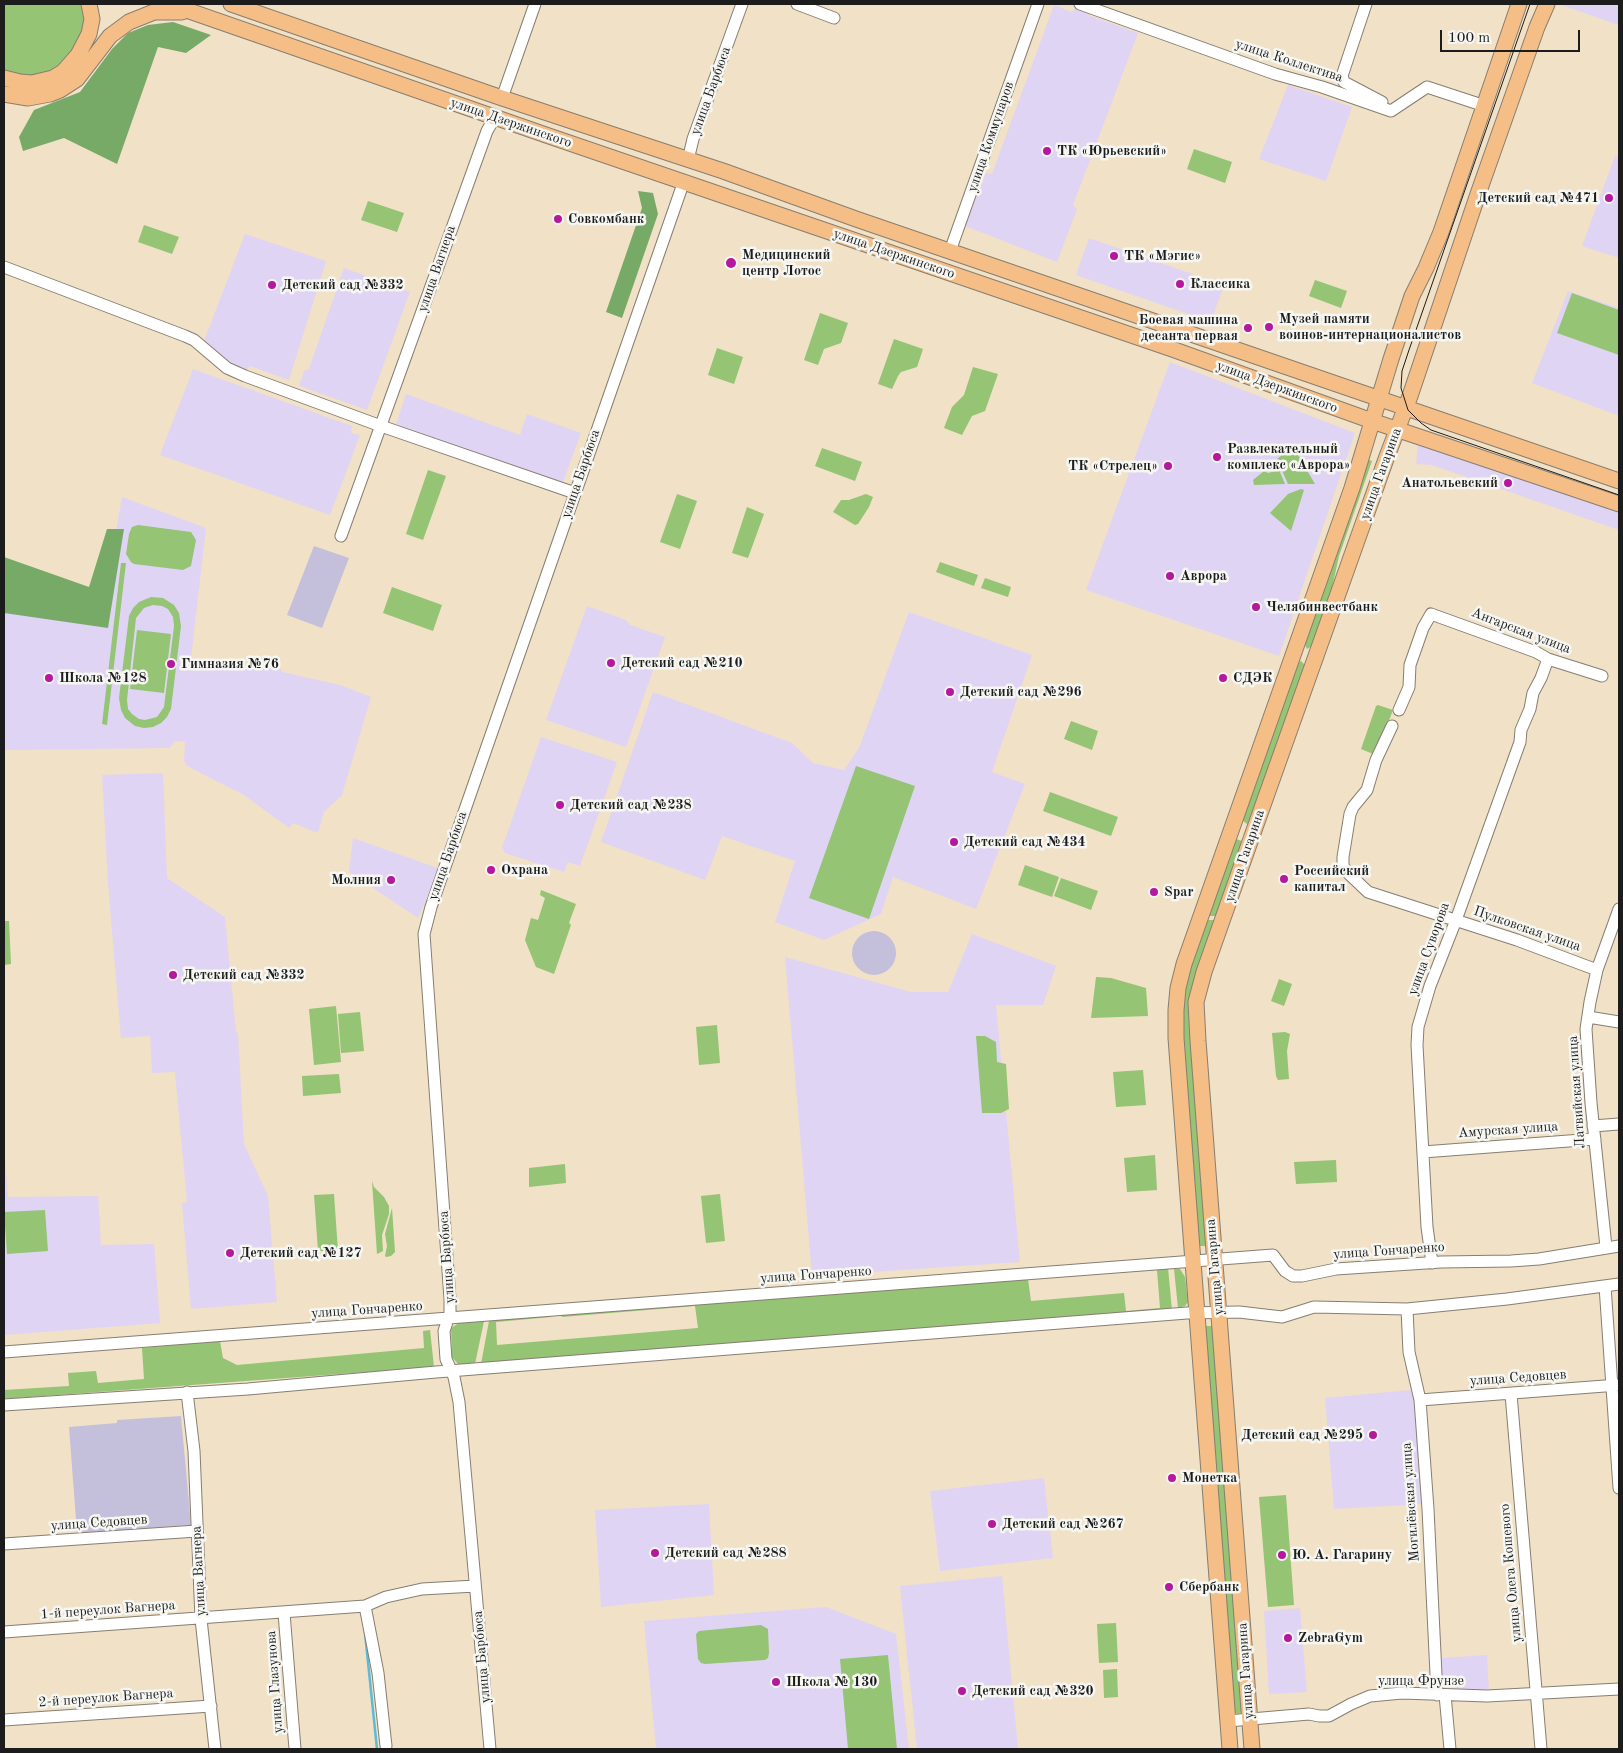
<!DOCTYPE html>
<html>
<head>
<meta charset="utf-8">
<style>
  body { margin:0 }
  #map { position:relative; width:1623px; height:1753px; overflow:hidden; background:#f1e1c6; font-family:"Old Standard TT",serif }
  canvas { display:block }
  .frame { position:absolute; inset:0; border:5px solid #1c1c1c; pointer-events:none }
  .scale { position:absolute; left:1440px; top:30px; width:140px; height:22px; box-sizing:border-box; border:2px solid #1c1c1c; border-top:0; padding-left:6px; font-size:15px; line-height:18px; white-space:nowrap; color:#1c1c1c; -webkit-text-stroke:4px #f6f6f2; paint-order:stroke }
</style>
</head>
<body>
<div id="map">
<canvas width="1623" height="1753"></canvas>
<div class="frame"></div>
<div class="scale">100 m</div>
</div>
<script>
const c = document.querySelector('canvas').getContext('2d');
c.lineJoin = 'round';
function fillPath(path, color) {
  c.fillStyle = color;
  c.fill(path, 'evenodd');
}
function toPath(rows) {
  const path = new Path2D();
  for (const r of rows) {
    if (r.length === 3) {
      path.moveTo(r[0] + r[2], r[1]);
      path.arc(r[0], r[1], r[2], 0, 2 * Math.PI);
      continue;
    }
    path.moveTo(r[0], r[1]);
    for (let i = 2; i < r.length; i += 2) path.lineTo(r[i], r[i + 1]);
  }
  return path;
}
function strokePath(path, color, width, dash) {
  c.strokeStyle = color;
  c.lineWidth = width;
  c.lineCap = dash ? 'butt' : 'round';
  c.setLineDash(dash || []);
  c.stroke(path);
}
function label(font, color, halo, rows, align = 'center') {
  c.font = font + ' "Old Standard TT",serif';
  c.lineWidth = 5;
  c.setLineDash([]);
  c.textBaseline = 'middle';
  c.strokeStyle = halo;
  c.fillStyle = color;
  for (const [text, x, y, turn = 0] of rows) {
    c.save();
    c.translate(x, y);
    c.rotate((+turn || 0) * Math.PI / 180);
    c.textAlign = isNaN(turn) ? turn : align;
    if (halo) c.strokeText(text, 0, 0);
    c.fillText(text, 0, 0);
    c.restore();
  }
}
const built = toPath([
  [1558,4,1619,4,1619,25],
  [1054,5,1072,12,1075,8,1089,13,1088,15,1138,33,1073,205,1077,209,1057,262,965,226,986,173,992,174],
  [1288,85,1352,107,1326,181,1259,159],
  [1615,156,1619,157,1619,258,1582,246],
  [245,234,326,261,289,380,250,366,247,370,225,362,204,341],
  [1089,238,1224,285,1211,322,1076,275],
  [344,268,410,292,367,410,299,386,304,371,309,369],
  [1568,291,1619,308,1619,416,1532,383],
  [1170,362,1355,433,1279,656,1086,590],
  [193,369,352,426,351,433,360,435,330,515,160,455],
  [406,394,520,435,527,414,581,433,562,485,396,424],
  [1418,445,1429,445,1619,510,1619,530,1432,465,1416,464],
  [122,497,206,528,191,658,281,669,282,672,340,685,371,697,342,795,324,812,318,833,293,823,289,828,244,795,187,766,184,761,185,742,175,741,170,748,4,750,4,568,103,606],
  [587,606,626,620,630,625,665,637,626,747,546,720],
  [909,612,1032,655,992,772,1025,784,976,909,893,877,881,914,824,940,775,922,795,861,722,836,705,880,601,842,653,692,792,743,813,763,844,770,859,748],
  [541,737,617,762,580,866,568,862,564,872,505,853,502,848],
  [163,773,167,878,225,917,236,1032,238,1033,244,1144,268,1196,277,1302,191,1309,182,1203,187,1202,175,1072,152,1073,150,1036,121,1038,108,883,102,775],
  [353,838,440,869,418,918,349,872],
  [972,934,1056,966,1043,1005,996,1005,1020,1262,812,1276,785,957,911,992,948,992],
  [4,1143,8,1197,98,1196,101,1245,154,1244,160,1323,4,1335],
  [1410,1390,1416,1403,1423,1504,1334,1509,1325,1398],
  [1044,1478,1053,1558,940,1571,930,1491],
  [709,1504,714,1595,601,1607,595,1510],
  [1002,1576,1018,1749,917,1749,900,1586],
  [826,1607,896,1634,909,1749,656,1749,644,1621],
  [1300,1608,1307,1692,1269,1694,1264,1611],
  [1487,1655,1489,1692,1442,1688,1442,1658]
]);
const industrial = toPath([
  [314,546,349,558,322,628,287,615],
  [874,953,22],
  [181,1416,191,1525,77,1533,69,1427,117,1423,117,1420]
]);
const green = toPath([
  [4,4,82,4,84,13,84,25,76,46,62,65,43,75,28,76,4,71],
  [1194,149,1232,162,1225,183,1187,169],
  [368,201,404,213,397,232,361,220],
  [144,225,179,237,172,254,138,242],
  [1315,280,1347,291,1341,308,1309,296],
  [1572,293,1619,310,1619,355,1557,333],
  [820,313,848,323,841,343,824,349,818,365,804,360],
  [894,339,923,349,917,367,901,372,898,376,892,389,878,384],
  [717,348,743,357,734,384,708,375],
  [973,367,998,374,985,411,972,416,962,435,944,428,952,407,964,395],
  [822,448,862,462,855,481,815,466],
  [1287,451,1298,455,1315,484,1288,484,1277,459],
  [1369,460,1372,461,1339,556,1330,597,1312,646,1307,649,1304,643],
  [428,470,446,476,423,540,406,534],
  [1279,470,1285,484,1254,485,1253,480,1264,471,1268,473],
  [1301,489,1304,490,1291,531,1270,513,1288,494],
  [677,494,697,501,680,549,660,542],
  [866,494,873,497,869,507,858,524,855,525,833,512,841,500,849,500],
  [747,507,764,514,748,558,732,553],
  [138,525,191,532,196,540,191,566,183,570,134,564,131,562,126,554,129,534,132,527],
  [940,562,978,575,974,586,936,572],
  [121,563,126,563,107,725,102,724],
  [985,578,1011,587,1008,597,981,588],
  [392,587,442,605,433,631,383,613],
  [151,597,163,598,174,605,179,613,181,626,171,709,167,717,161,723,153,727,144,728,135,726,125,718,121,710,119,698,129,616,133,608,139,602],
  [153,605,162,606,168,609,173,617,174,626,164,707,157,717,145,720,139,719,132,714,128,709,127,700,136,618,144,608],
  [137,630,171,634,164,693,130,689],
  [1301,661,1305,665,1250,823,1247,824,1242,820,1297,663],
  [1378,705,1393,710,1377,752,1373,754,1361,749,1376,706],
  [1071,721,1098,731,1092,750,1064,739],
  [856,766,915,786,869,919,809,898],
  [1050,792,1118,817,1111,836,1043,811],
  [1236,839,1242,841,1217,916,1208,916],
  [1025,865,1059,877,1052,897,1018,885],
  [1061,878,1098,891,1091,910,1054,896],
  [541,890,576,904,569,923,571,925,554,974,536,967,525,940,531,918,538,920,545,898,540,895],
  [1207,920,1215,920,1194,981,1207,1246,1198,1246,1182,1026,1182,1005,1187,977],
  [4,921,9,921,11,964,4,965],
  [1096,977,1111,978,1146,988,1148,1016,1091,1018],
  [1279,979,1292,984,1284,1006,1271,1001],
  [336,1006,341,1062,314,1065,309,1009],
  [360,1012,364,1051,341,1053,338,1014],
  [717,1025,720,1063,699,1065,696,1027],
  [1285,1032,1290,1034,1287,1051,1289,1079,1278,1080,1276,1076,1272,1033],
  [976,1036,985,1036,996,1042,997,1062,1006,1064,1009,1109,1001,1113,982,1113],
  [1143,1070,1146,1105,1116,1107,1113,1072],
  [339,1074,341,1093,303,1096,302,1076],
  [1155,1155,1157,1190,1127,1192,1124,1158],
  [1336,1160,1337,1182,1296,1184,1294,1162],
  [565,1164,566,1183,529,1187,529,1168],
  [372,1181,374,1187,384,1197,389,1206,389,1214,382,1235,383,1251,377,1254],
  [334,1194,338,1251,318,1251,314,1195],
  [720,1194,725,1241,706,1243,701,1196],
  [392,1208,395,1252,391,1256,386,1257,385,1256,387,1246,385,1234],
  [45,1210,48,1251,7,1254,4,1212],
  [1168,1268,1172,1310,481,1364,489,1321,551,1315,551,1317,496,1322,497,1345,698,1328,695,1306,562,1317,561,1314,1081,1274,1081,1275,1028,1279,1031,1301,1124,1293,1126,1311,1160,1308,1157,1270,1088,1275],
  [1174,1269,1180,1269,1185,1277,1188,1302,1185,1306,1178,1308],
  [484,1321,475,1364,458,1364,452,1357,451,1328,459,1323],
  [1204,1326,1213,1326,1242,1712,1238,1714,1234,1712],
  [430,1330,434,1367,4,1399,4,1390,69,1386,68,1373,96,1371,98,1383,144,1379,142,1348,220,1341,223,1358,237,1365,424,1348,423,1331],
  [1286,1495,1294,1605,1268,1607,1259,1497],
  [1116,1623,1118,1662,1099,1663,1097,1624],
  [761,1625,768,1629,769,1653,768,1658,765,1660,705,1664,701,1663,698,1659,696,1634,699,1631],
  [888,1655,897,1749,848,1749,840,1659],
  [1117,1669,1118,1697,1104,1698,1103,1670]
]);
const forest = toPath([
  [173,22,211,35,186,53,158,47,117,164,64,138,23,151,19,137,34,110,80,92,112,49,128,33,148,25],
  [638,191,653,193,658,214,622,318,606,312,642,208],
  [107,529,124,529,108,628,4,613,4,557,89,587]
]);
const stream = toPath([
  [365,1633,377,1749]
]);
const minor = toPath([
  [797,4,834,18],
  [1080,4,1275,74,1322,87,1391,111,1427,87,1485,106],
  [1366,4,1342,76,1344,82,1382,102],
  [502,98,535,4],
  [688,160,693,139,742,4],
  [950,251,1038,4],
  [4,267,185,336,194,340,227,368,245,376,381,426,575,493],
  [341,536,487,131,495,117],
  [1399,710,1409,687,1410,665,1423,628,1431,614,1536,652,1548,659,1602,676],
  [1392,726,1376,760,1367,790,1353,807,1350,814,1343,857,1343,866,1348,873,1368,892,1517,940,1597,970],
  [1588,1017,1619,1022],
  [1593,1126,1619,1124],
  [1423,1152,1595,1139],
  [1606,1247,1591,1103,1586,1029,1590,1002,1597,970,1619,909],
  [1432,1263,1427,1227,1417,1045,1418,1027,1430,986,1456,920,1520,742,1521,730,1530,709,1533,693,1541,678,1548,659],
  [1605,1286,1619,1488],
  [1407,1309,1409,1352,1420,1400,1428,1509,1437,1695],
  [4,1352,1273,1255,1285,1271,1293,1276,1302,1276,1336,1269,1441,1262,1511,1261,1539,1259,1619,1246],
  [187,1392,194,1451,201,1619,215,1749],
  [1511,1394,1541,1749],
  [1420,1400,1618,1385],
  [4,1405,248,1389,436,1372,1187,1313,1239,1312,1282,1317,1314,1307,1407,1309,1507,1299,1619,1284],
  [4,1544,197,1531],
  [365,1606,378,1673,386,1746],
  [284,1613,295,1749],
  [4,1632,365,1606,386,1597,422,1589,475,1586],
  [1445,1695,1450,1749],
  [4,1720,211,1706],
  [1228,1721,1309,1714,1319,1716,1329,1716,1351,1704,1370,1696,1402,1693,1487,1696,1619,1689],
  [490,1749,459,1402,454,1377,446,1359,444,1331,450,1313,450,1299,424,934,431,907,684,181]
]);
const major = toPath([
  [169,4,546,135,1172,349,1372,421,1619,504],
  [231,4,502,98,723,171,856,219,1619,481],
  [4,78,20,82,32,83,53,78,63,72,78,55,89,34,92,19,89,4],
  [4,94,28,98,50,94,60,90,77,79,110,36,129,22,154,12,182,12],
  [1230,1749,1176,1038,1176,1010,1178,988,1184,964,1352,488,1391,359,1412,296,1426,268,1441,232,1519,4],
  [1252,1749,1198,1041,1196,1002,1204,972,1252,836,1386,459,1410,396,1477,197,1537,27,1547,4]
]);
const tram = toPath([
  [1530,4,1409,350,1402,371,1401,388,1408,410,1421,423,1431,430,1619,495]
]);
const markers = [
  [1047,151,5,"#b5179e"],
  [1609,198,5,"#b5179e"],
  [558,219,5,"#b5179e"],
  [1114,256,5,"#b5179e"],
  [731,263,6,"#b5179e"],
  [1180,284,5,"#b5179e"],
  [272,285,5,"#b5179e"],
  [1269,327,5,"#b5179e"],
  [1248,328,5,"#b5179e"],
  [1217,457,5,"#b5179e"],
  [1168,466,5,"#b5179e"],
  [1508,483,5,"#b5179e"],
  [1170,576,5,"#b5179e"],
  [1256,607,5,"#b5179e"],
  [611,663,5,"#b5179e"],
  [171,664,5,"#b5179e"],
  [49,678,5,"#b5179e"],
  [1223,678,5,"#b5179e"],
  [950,692,5,"#b5179e"],
  [560,805,5,"#b5179e"],
  [954,842,5,"#b5179e"],
  [491,870,5,"#b5179e"],
  [1284,879,5,"#b5179e"],
  [391,880,5,"#b5179e"],
  [1154,892,5,"#b5179e"],
  [173,975,5,"#b5179e"],
  [230,1253,5,"#b5179e"],
  [1373,1435,5,"#b5179e"],
  [1172,1478,5,"#b5179e"],
  [992,1524,5,"#b5179e"],
  [655,1553,5,"#b5179e"],
  [1282,1555,5,"#b5179e"],
  [1169,1587,5,"#b5179e"],
  [1288,1638,5,"#b5179e"],
  [776,1682,5,"#b5179e"],
  [962,1691,5,"#b5179e"]
];
const streetNames = [
  ["улица Коллектива",1289,61,18],
  ["улица Барбюса",711,91,-70],
  ["улица Дзержинского",511,123,19],
  ["улица Коммунаров",991,137,-71],
  ["улица Дзержинского",894,254,19],
  ["улица Вагнера",437,269,-71],
  ["улица Дзержинского",1277,387,20],
  ["улица Барбюса",581,474,-71],
  ["улица Гагарина",1381,474,-70],
  ["Ангарская улица",1521,631,21],
  ["улица Барбюса",448,856,-71],
  ["улица Гагарина",1245,856,-71],
  ["Пулковская улица",1527,929,19],
  ["улица Суворова",1429,949,-70],
  ["Латвийская улица",1577,1092,-94],
  ["Амурская улица",1508,1130,-4],
  ["улица Гончаренко",1389,1251,-4],
  ["улица Барбюса",447,1257,-94],
  ["улица Гагарина",1215,1267,-95],
  ["улица Гончаренко",816,1275,-4],
  ["улица Гончаренко",367,1310,-4],
  ["улица Седовцев",1518,1378,-4],
  ["Могилёвская улица",1411,1502,-94],
  ["улица Седовцев",99,1523,-4],
  ["улица Вагнера",199,1571,-93],
  ["улица Олега Кошевого",1511,1573,-95],
  ["1-й переулок Вагнера",108,1610,-4],
  ["улица Барбюса",482,1657,-95],
  ["улица Гагарина",1246,1671,-94],
  ["улица Фрунзе",1421,1681],
  ["улица Глазунова",275,1682,-94],
  ["2-й переулок Вагнера",106,1698,-4]
];
const poiNames = [
  ["ТК «Юрьевский»",1057,151],
  ["Детский сад №471",1599,198,"right"],
  ["Совкомбанк",568,219],
  ["Медицинский",742,255],
  ["центр Лотос",742,271],
  ["ТК «Мэгис»",1124,256],
  ["Классика",1190,284],
  ["Детский cад №332",282,285],
  ["Музей памяти",1279,319],
  ["воинов-интернационалистов",1279,335],
  ["Боевая машина",1238,320,"right"],
  ["десанта первая",1238,336,"right"],
  ["Развлекательный",1227,449],
  ["комплекс «Аврора»",1227,465],
  ["ТК «Стрелец»",1158,466,"right"],
  ["Анатольевский",1498,483,"right"],
  ["Аврора",1180,576],
  ["Челябинвестбанк",1266,607],
  ["Детский сад №210",621,663],
  ["Гимназия №76",181,664],
  ["Школа №128",59,678],
  ["СДЭК",1233,678],
  ["Детский сад №296",960,692],
  ["Детский сад №238",570,805],
  ["Детский сад №434",964,842],
  ["Охрана",501,870],
  ["Российский",1294,871],
  ["капитал",1294,887],
  ["Молния",381,880,"right"],
  ["Spar",1164,892],
  ["Детский сад №332",183,975],
  ["Детский сад №127",240,1253],
  ["Детский сад №295",1363,1435,"right"],
  ["Монетка",1182,1478],
  ["Детский сад №267",1002,1524],
  ["Детский сад №288",665,1553],
  ["Ю. А. Гагарину",1292,1555],
  ["Сбербанк",1179,1587],
  ["ZebraGym",1298,1638],
  ["Школа № 130",786,1682],
  ["Детский сад №320",972,1691]
];
fillPath(built, '#e0d4f4');
fillPath(industrial, '#c4c0db');
fillPath(green, '#94c474');
fillPath(forest, '#7a6');
strokePath(stream, '#5bbcda', 2.5);
strokePath(minor, '#867e71', 13);
strokePath(major, '#867e71', 17);
strokePath(minor, '#fff', 11);
strokePath(major, '#f5be86', 15);
strokePath(tram, '#1c1c1c', 1);
for (const [x, y, r, color] of markers) {
  const dot = new Path2D();
  dot.arc(x, y, r, 0, 2 * Math.PI);
  c.fillStyle = color;
  c.fill(dot);
  strokePath(dot, '#f6f6f2', 2);
}
label('14px', '#1c1c1c', '#f6f6f2', streetNames);
label('bold 14px', '#1c1c1c', '#f6f6f2', poiNames, 'left');
</script>
</body>
</html>
